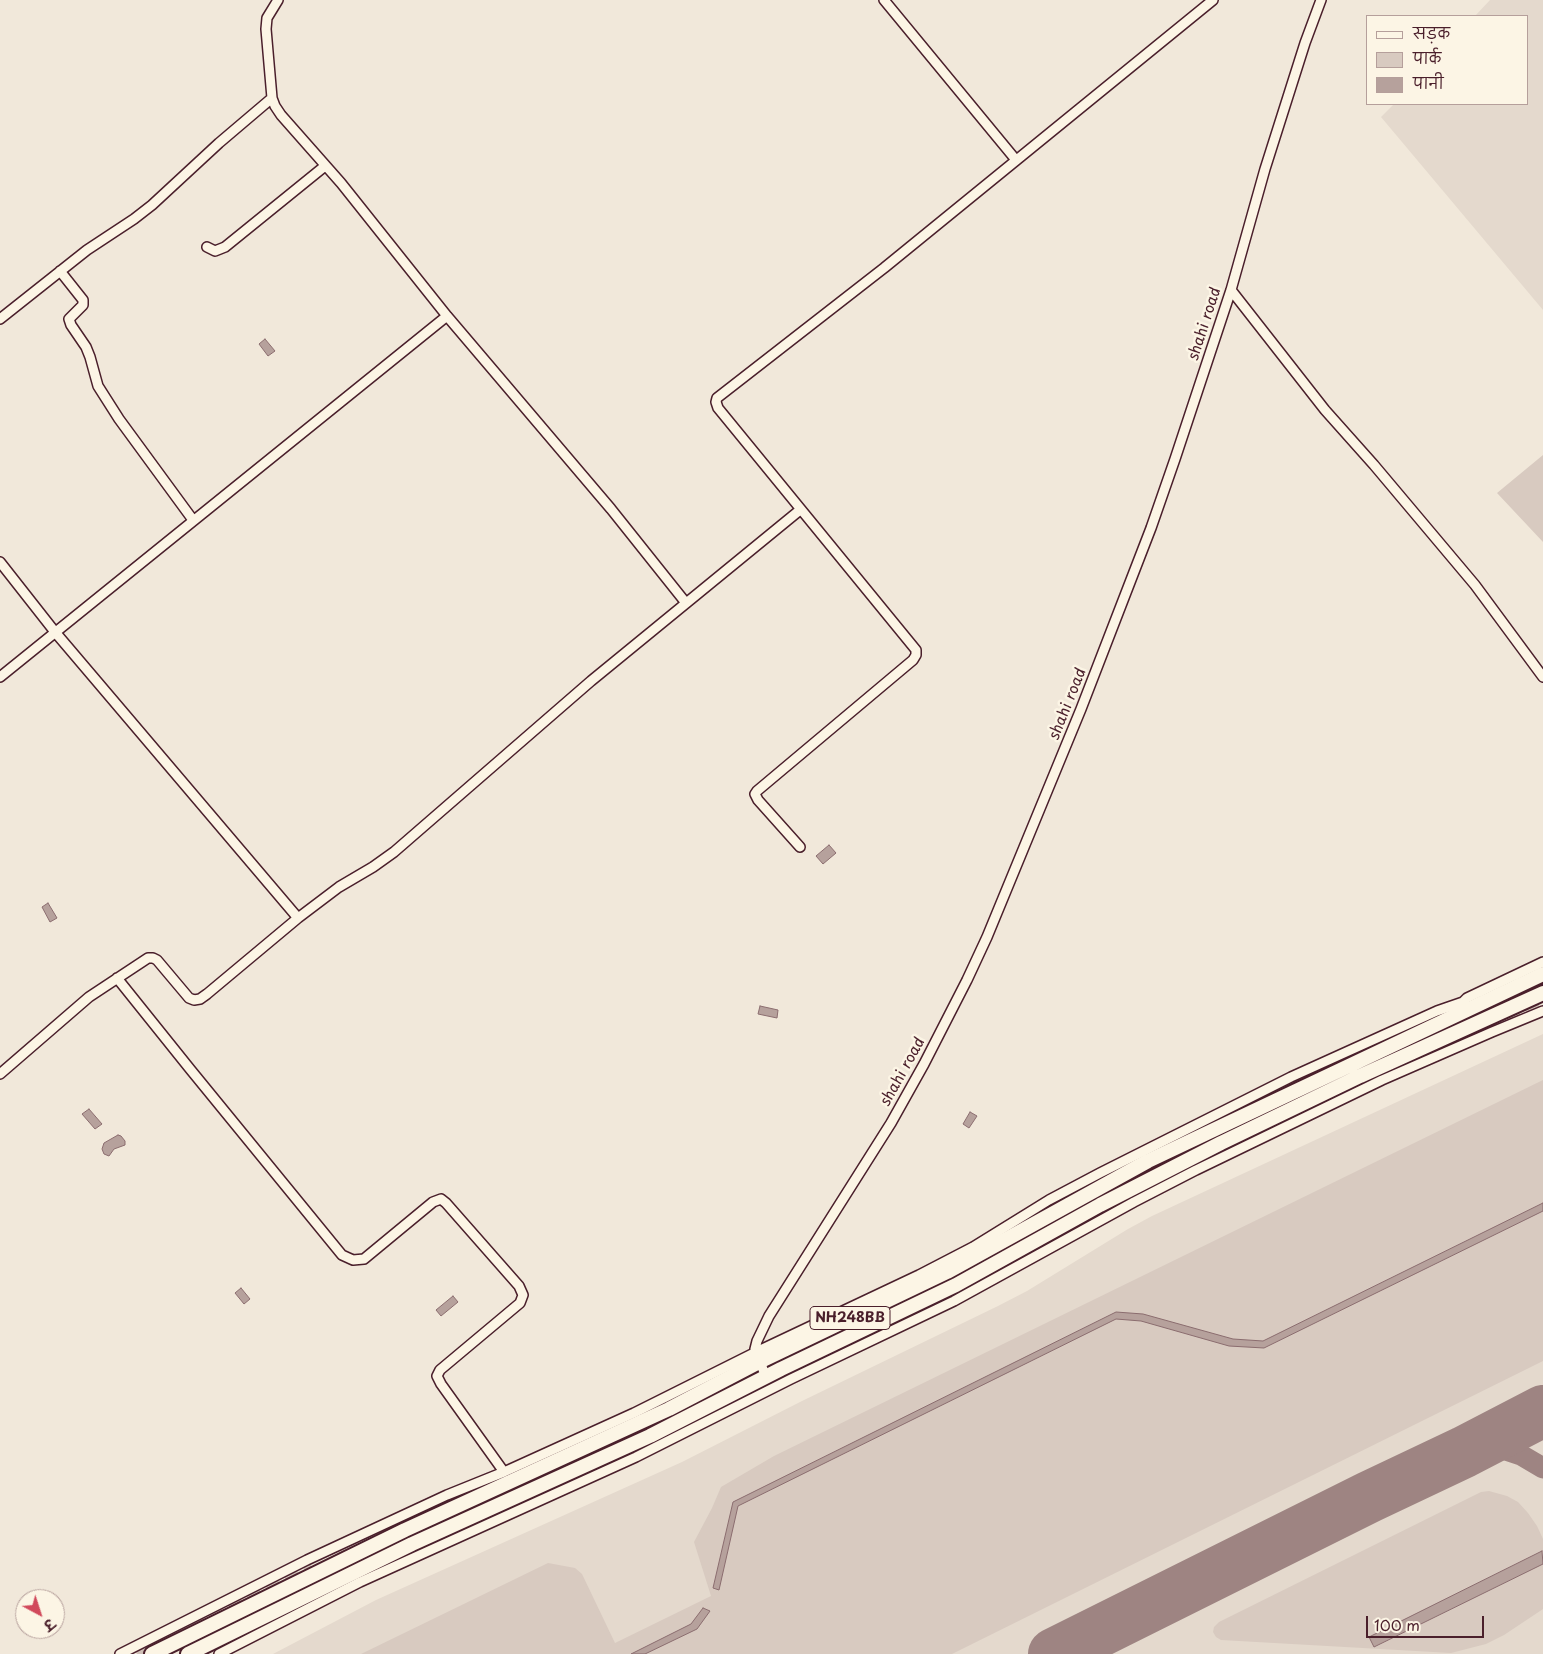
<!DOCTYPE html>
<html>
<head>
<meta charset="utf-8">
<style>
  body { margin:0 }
  #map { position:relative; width:1543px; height:1654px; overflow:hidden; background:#f1e8da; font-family:"Playpen Sans","Playpen Sans Deva",sans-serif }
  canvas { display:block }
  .legend { position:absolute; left:1366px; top:15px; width:162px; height:90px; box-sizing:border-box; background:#fcf5e5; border:1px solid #b59f9b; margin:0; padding:6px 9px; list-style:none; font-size:15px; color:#4a1f2b }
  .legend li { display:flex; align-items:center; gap:10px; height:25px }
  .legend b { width:25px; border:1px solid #b59f9b }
  .north { position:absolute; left:15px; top:1589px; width:50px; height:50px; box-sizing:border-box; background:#fcf5e5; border:1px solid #b59f9b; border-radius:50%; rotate:140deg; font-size:14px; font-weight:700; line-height:20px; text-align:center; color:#4a1f2b }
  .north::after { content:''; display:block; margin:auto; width:18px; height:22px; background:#d1495b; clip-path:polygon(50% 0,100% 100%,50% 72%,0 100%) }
  .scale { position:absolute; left:1366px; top:1616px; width:118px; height:22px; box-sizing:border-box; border:2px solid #4a1f2b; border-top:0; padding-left:6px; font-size:15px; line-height:18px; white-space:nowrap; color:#4a1f2b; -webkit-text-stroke:4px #fcf5e5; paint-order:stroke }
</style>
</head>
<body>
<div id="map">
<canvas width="1543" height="1654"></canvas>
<ul class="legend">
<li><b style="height:6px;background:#fcf5e5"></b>सड़क</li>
<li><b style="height:14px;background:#d8cac0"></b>पार्क</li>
<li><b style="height:14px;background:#b6a19c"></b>पानी</li>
</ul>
<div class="north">उ</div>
<div class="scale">100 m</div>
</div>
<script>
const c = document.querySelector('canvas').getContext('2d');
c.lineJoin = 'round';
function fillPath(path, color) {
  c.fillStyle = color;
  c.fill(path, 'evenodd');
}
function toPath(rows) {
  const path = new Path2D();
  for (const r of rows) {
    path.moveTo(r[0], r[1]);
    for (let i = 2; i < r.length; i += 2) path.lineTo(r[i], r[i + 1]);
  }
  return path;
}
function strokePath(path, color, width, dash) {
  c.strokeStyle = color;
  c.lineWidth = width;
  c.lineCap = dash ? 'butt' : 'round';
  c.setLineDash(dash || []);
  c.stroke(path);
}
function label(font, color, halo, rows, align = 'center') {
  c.font = font + ' "Playpen Sans",sans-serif';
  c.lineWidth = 5;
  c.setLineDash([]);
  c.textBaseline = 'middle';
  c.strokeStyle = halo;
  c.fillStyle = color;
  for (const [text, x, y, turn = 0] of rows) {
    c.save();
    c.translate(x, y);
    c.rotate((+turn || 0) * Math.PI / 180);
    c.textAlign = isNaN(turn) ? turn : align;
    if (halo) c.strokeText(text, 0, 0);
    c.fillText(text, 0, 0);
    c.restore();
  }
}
const built = toPath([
  [1490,0,1543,0,1543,310,1381,117,1394,104,1527,104,1527,16,1475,16],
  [1543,1034,1543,1654,273,1654,376,1600,682,1462,802,1401,998,1306,1027,1291,1128,1229,1152,1216]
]);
const green = toPath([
  [1543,455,1543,542,1497,493],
  [1543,1080,1543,1361,952,1654,361,1654,548,1563,575,1568,582,1574,615,1643,711,1596,694,1542,712,1508,721,1487,774,1456],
  [1489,1491,1507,1496,1518,1502,1528,1513,1537,1526,1543,1539,1543,1553,1542,1552,1369,1637,1375,1647,1543,1564,1543,1609,1504,1635,1486,1644,1451,1653,1221,1640,1216,1637,1213,1632,1214,1627,1219,1622,1481,1492]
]);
const water = toPath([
  [265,339,275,351,268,356,259,344,265,339],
  [829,845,836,853,823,864,816,856,829,845],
  [48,903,57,918,50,922,42,907,48,903],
  [760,1006,778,1010,777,1018,758,1014,760,1006],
  [89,1109,102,1124,95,1129,82,1114,89,1109],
  [970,1112,977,1116,969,1128,963,1124,970,1112],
  [118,1135,121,1136,125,1141,125,1145,114,1149,109,1156,104,1154,102,1149,104,1143,118,1135],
  [1543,1203,1543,1211,1264,1348,1229,1346,1141,1321,1116,1319,738,1506,719,1590,713,1588,733,1502,1116,1312,1143,1314,1233,1339,1263,1341,1543,1203],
  [241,1288,250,1299,244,1304,235,1293,241,1288],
  [453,1296,458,1302,441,1316,436,1310,453,1296],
  [1542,1551,1543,1564,1374,1647,1369,1637,1542,1551],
  [703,1608,710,1611,697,1629,645,1654,631,1654,691,1624,703,1608]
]);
const taxiway = toPath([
  [1464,1452,1488,1448,1500,1448,1521,1455,1543,1468]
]);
const runway = toPath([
  [1054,1654,1369,1497,1464,1452,1543,1411]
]);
const highwayTunnel = toPath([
  [1392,1071,1543,1001],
  [1228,1113,1436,1017],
  [1157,1183,1225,1150,1345,1093],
  [1010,1230,1086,1186,1151,1152],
  [690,1423,982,1281,1083,1222],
  [496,1516,646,1444],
  [306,1603,352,1582],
  [192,1627,312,1568],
  [137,1654,163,1641]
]);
const minor = toPath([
  [278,0,267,18,266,29,272,98,275,106,281,115,341,183,447,316,611,509,686,603],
  [884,0,1016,160],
  [207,247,215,251,225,247,325,166],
  [60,271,83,300,83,305,69,319,71,325,86,347,90,357,98,386,119,419,193,520],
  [1231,290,1325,410,1374,465,1475,585,1543,677],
  [0,319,87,250,134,219,152,205,219,143,272,98],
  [0,562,55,632,298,918],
  [0,677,447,316],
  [800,847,758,800,755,794,757,791,913,660,916,655,916,650,718,408,716,402,717,398,884,268,1213,0],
  [117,978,190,1069,342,1255,353,1260,364,1259,433,1202,441,1199,446,1203,519,1286,523,1295,520,1303,440,1370,437,1376,441,1384,504,1472],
  [1465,1007,1463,1002,1467,998,1543,962],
  [0,1074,89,997,148,958,153,958,157,960,189,998,194,1000,200,999,207,994,298,918,339,887,373,867,394,852,591,681,800,510],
  [766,1377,755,1349,757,1341,769,1316,891,1123,924,1064,967,980,987,937,1081,709,1151,528,1175,459,1231,290,1265,169,1305,43,1321,0],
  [120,1654,307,1560,447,1495,504,1472,634,1413,756,1352,919,1275,973,1247,1049,1200,1100,1173,1291,1077,1437,1011,1463,1002],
  [219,1654,360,1582,636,1457,791,1379,954,1301,1134,1202,1196,1170,1382,1080,1492,1032,1543,1011]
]);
const highway = toPath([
  [152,1654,405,1530,669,1409,759,1362,947,1272,1148,1161,1543,974],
  [188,1654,412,1544,650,1436,781,1369,956,1285,1100,1205,1221,1143,1360,1076,1543,993]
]);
const shields = [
  [850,1318,80]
];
const shieldNames = [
  ["NH248BB",850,1318]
];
const streetNames = [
  ["shahi road",1205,324,-72],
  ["shahi road",1068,704,-68],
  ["shahi road",903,1072,-61]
];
fillPath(built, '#e4d9cd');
fillPath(green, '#d8cac0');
fillPath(water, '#b6a19c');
strokePath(water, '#8b6d6f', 1);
strokePath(taxiway, '#9e8482', 21);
strokePath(runway, '#9e8482', 52);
strokePath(highwayTunnel, '#d0c0b7', 14, [14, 7]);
strokePath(minor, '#4a1f2b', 12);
strokePath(highway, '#4a1f2b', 18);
strokePath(minor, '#fcf5e5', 9);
strokePath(highway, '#fcf5e5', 14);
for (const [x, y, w] of shields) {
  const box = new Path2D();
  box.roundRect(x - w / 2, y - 11.5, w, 23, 4);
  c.fillStyle = '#fcf5e5';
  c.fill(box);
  strokePath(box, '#4a1f2b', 1);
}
label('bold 14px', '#4a1f2b', null, shieldNames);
label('15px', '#4a1f2b', '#fcf5e5', streetNames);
</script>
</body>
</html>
